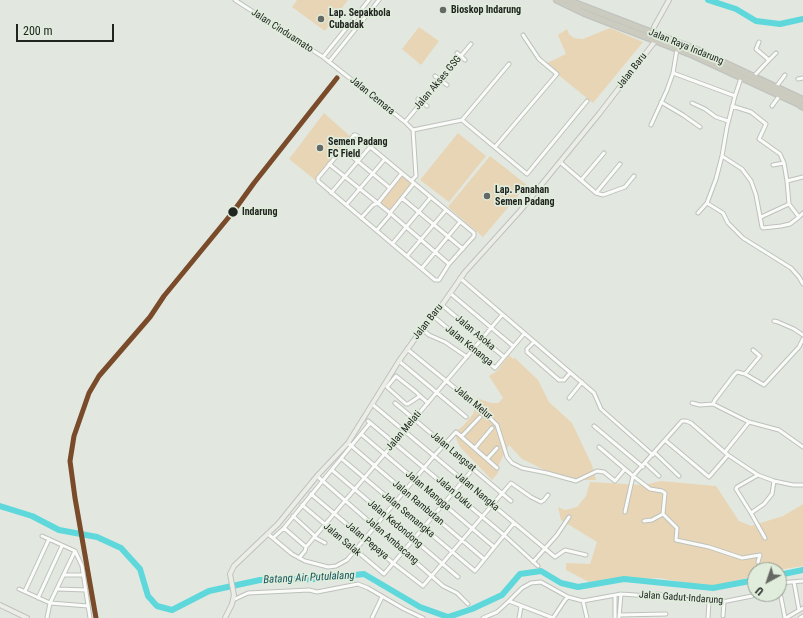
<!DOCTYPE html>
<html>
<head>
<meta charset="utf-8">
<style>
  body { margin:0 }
  #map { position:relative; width:803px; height:618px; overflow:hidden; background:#e2e8e0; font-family:"Roboto Condensed",sans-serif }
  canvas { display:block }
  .north { position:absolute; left:747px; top:562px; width:40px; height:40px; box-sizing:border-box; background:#e0ecdc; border:1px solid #949c91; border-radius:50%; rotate:220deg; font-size:11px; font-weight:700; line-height:16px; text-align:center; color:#212520 }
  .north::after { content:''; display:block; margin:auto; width:14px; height:18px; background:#656963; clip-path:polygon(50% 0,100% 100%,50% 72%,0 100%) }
  .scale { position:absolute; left:16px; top:24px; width:98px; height:18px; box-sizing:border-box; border:2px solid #212520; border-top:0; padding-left:5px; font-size:12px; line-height:14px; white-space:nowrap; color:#212520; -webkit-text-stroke:3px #e0ecdc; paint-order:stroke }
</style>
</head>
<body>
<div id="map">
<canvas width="803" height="618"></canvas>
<div class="north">U</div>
<div class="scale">200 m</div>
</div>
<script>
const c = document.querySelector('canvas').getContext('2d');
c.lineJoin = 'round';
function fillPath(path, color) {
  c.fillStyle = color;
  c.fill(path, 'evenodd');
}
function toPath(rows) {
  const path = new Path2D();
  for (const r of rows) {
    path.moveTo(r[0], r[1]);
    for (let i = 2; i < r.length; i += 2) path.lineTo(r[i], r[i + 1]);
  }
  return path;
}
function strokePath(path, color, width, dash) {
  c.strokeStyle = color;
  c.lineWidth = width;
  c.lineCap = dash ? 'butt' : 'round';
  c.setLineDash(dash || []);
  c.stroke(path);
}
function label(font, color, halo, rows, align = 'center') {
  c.font = font + ' "Roboto Condensed",sans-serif';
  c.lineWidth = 3.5;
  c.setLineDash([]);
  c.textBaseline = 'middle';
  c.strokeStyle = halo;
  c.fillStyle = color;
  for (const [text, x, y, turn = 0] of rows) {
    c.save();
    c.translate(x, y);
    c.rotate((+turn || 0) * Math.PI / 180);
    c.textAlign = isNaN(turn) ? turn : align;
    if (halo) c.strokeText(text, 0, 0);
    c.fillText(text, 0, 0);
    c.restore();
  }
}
const green = toPath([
  [297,0,348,0,325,31,292,7],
  [419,27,439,41,421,65,402,49],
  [610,28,643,42,593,103,545,64,566,54,558,35,567,29,569,34,574,38,583,39],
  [324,113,351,137,315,180,289,159],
  [458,133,486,156,449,202,420,180],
  [490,156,527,185,483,237,448,207],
  [402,176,412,184,389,211,379,202],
  [509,355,513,359,515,358,538,380,549,402,572,423,592,465,596,480,565,480,522,459,509,445,499,464,498,473,492,480,460,447,454,433,463,426,473,414,477,398,491,403,498,403,503,398,489,376,497,371],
  [661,481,716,486,739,521,751,526,783,516,803,504,803,566,778,570,755,570,755,576,709,587,659,578,589,582,566,570,566,563,590,564,597,542,561,520,558,507,565,510,577,507,586,496,590,482,644,485]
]);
const river = toPath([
  [708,0,736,9,756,21,780,24,803,19],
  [0,506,32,516,59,530,97,537,121,548,140,569,148,596,157,606,172,610,209,591,260,580,316,579,364,574,420,607,448,617,472,609,502,595,520,574,541,571,561,583,578,587,624,579,713,588,755,580],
  [779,575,803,570]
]);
const street = toPath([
  [235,0,323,57,405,122,413,130],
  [457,53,465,60],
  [323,57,369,0],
  [769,60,776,53],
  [329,62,379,0],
  [673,73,735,96],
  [435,76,447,85],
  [754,76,769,60,756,49,759,42],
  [798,79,803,78],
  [776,87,785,75],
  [418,99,427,106],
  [661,102,683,115,700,127],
  [692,103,705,109,716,117,728,121],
  [732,106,751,112,766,124,759,139,780,154,784,163,787,181,789,204,799,217,803,213],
  [772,106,780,95],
  [462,120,527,174,587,101],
  [405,122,471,44],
  [651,125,667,90,673,73,677,49],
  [413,130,462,120,509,64],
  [354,135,356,135,474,233,474,236,449,264,439,280,435,280,318,181,318,178,354,135],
  [495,147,557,74,539,59,523,35],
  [343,149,390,188],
  [722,156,742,169,751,181,756,195,762,227,763,228,781,226,790,224,799,217],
  [560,162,596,193,620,164],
  [329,164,390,213,389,216,377,230],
  [773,165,784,163],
  [582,179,604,153],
  [411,181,416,176,413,130],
  [787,181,803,177],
  [414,183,390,213,449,264],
  [331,193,370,147],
  [596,193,603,195,625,187,634,176],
  [402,198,463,249],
  [707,203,723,213,728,223,743,238,791,268,799,277,803,284],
  [346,205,385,159],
  [698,213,707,203,716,179,722,156,727,127,735,96,741,78],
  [761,217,789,204],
  [361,218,373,205,378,203,402,173],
  [393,243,431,197],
  [407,256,446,210],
  [422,268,460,222],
  [460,278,594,393,601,409,653,455],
  [450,293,513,346],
  [442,305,504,357],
  [433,316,495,368,524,334],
  [774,321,778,322,794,329,803,335],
  [422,329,429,335,445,342,467,357],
  [534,342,527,349,527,352,559,380,564,380,570,373],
  [407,349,482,410,497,425,507,457,512,463,522,468,547,473,576,481,597,471,604,472,615,481,625,469],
  [399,361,466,417],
  [745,374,764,385,799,347,803,339],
  [420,396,408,404,406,404,387,387,396,376,416,392,420,396,428,403],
  [569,398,582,382],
  [395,403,511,501],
  [692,403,700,405,713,404,749,422,779,430,803,447],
  [372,404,555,557,565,550,586,555],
  [713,404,715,400,734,375,737,372,745,374,760,356,753,350],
  [368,421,504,535,538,566],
  [594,426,643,467],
  [361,434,494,547],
  [462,436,480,417],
  [666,441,709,477,728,455],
  [348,443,484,559],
  [599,447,633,476,682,421,686,421,691,423,728,455,758,475,774,481,793,485,803,485],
  [475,448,492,428],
  [725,452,749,422],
  [655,453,679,476],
  [342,459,475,571,514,523],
  [487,459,497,448],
  [645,463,659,476],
  [332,470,458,577],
  [758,475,737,487,736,489,751,513,764,504,772,494,774,481],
  [317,476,443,586,457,593,468,604],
  [311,494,393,563,423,586,511,483,531,497,541,502,544,500,548,495],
  [302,505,384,574,473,469],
  [625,512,633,476,650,489,662,491,665,493,663,514,677,528,676,540,709,547,742,558,760,555,758,562],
  [751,513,765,538],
  [293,516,315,536],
  [644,521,652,520,663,514],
  [284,528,306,547],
  [268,534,292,554,305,561,328,567,336,566,347,560,434,456,456,432,497,468],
  [42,536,75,551,82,566,90,618],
  [314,537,325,543],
  [273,538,284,528,370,423],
  [299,558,305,551,306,547,502,315],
  [533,562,557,535,569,517],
  [64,575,83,575],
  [794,582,799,610],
  [779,583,803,581],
  [779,587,785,618],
  [19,589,50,603,88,606],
  [58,589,86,590],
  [25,591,49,539],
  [615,596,615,618],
  [38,598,62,546],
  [233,600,248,593,309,590,317,592,358,584,368,588,404,609,423,618],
  [509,601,553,618,565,600,568,597],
  [583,601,587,618],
  [619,615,666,614],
  [723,616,724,602],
  [47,618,50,603,75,551],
  [372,618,382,597],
  [483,618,497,612,509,601,522,588,531,583,541,582,568,597,583,601,621,594,650,596,657,594,689,600,715,602,727,601,752,596],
  [519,618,521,607],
  [619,618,621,594],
  [708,618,709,601],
  [786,618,803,608],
  [800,618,803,616]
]);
const secondary = toPath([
  [654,27,669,0],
  [0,605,27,618],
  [225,618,232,604,234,595,230,574,234,566,278,524,317,476,348,443,399,361,422,329,442,305,465,272,520,211,599,114,656,40]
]);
const highway = toPath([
  [557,0,584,13,693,55,797,103,803,107],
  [567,0,697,50,803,100]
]);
const rail1 = toPath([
  [96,618,75,498,70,461,74,436,89,393,99,376,150,317,164,296,233,212,254,183,337,78]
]);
const markers = [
  [443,10,4,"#656963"],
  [321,19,4,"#656963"],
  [320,148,4,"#656963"],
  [487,196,4,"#656963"],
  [233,212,5.5,"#212520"]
];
const poiNames = [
  ["Bioskop Indarung",451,10],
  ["Lap. Sepakbola",329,13],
  ["Cubadak",329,25],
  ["Semen Padang",328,142],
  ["FC Field",328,154],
  ["Lap. Panahan",495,190],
  ["Semen Padang",495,202]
];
const streetNames = [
  ["Jalan Cinduamato",282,31,33],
  ["Jalan Raya Indarung",686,47,22],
  ["Jalan Baru",632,71,-52],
  ["Jalan Akses GSG",438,83,-50],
  ["Jalan Cemara",372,96,39],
  ["Jalan Baru",428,322,-52],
  ["Jalan Asoka",475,333,40],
  ["Jalan Kenanga",469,346,39],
  ["Jalan Melur",473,403,40],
  ["Jalan Melati",404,431,-50],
  ["Jalan Langsat",453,452,40],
  ["Jalan Mangga",428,491,40],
  ["Jalan Nangka",477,492,40],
  ["Jalan Duku",454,493,41],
  ["Jalan Rambutan",418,503,40],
  ["Jalan Semangka",408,515,40],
  ["Jalan Kedondong",395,524,40],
  ["Jalan Salak",342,540,40],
  ["Jalan Pepaya",367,541,40],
  ["Jalan Ambacang",392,541,41],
  ["Jalan Gadut-Indarung",681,598,4]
];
const stopNames = [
  ["Indarung",242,212]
];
const waterNames = [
  ["Batang Air Putulalang",309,578,-3]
];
fillPath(green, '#e8d5b5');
strokePath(river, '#5fd8dc', 6);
strokePath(street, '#bdc2bc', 5);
strokePath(secondary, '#bdc2bc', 6);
strokePath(highway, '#c0c3bf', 8);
strokePath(street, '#fbfcfa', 3);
strokePath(secondary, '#edede8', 4);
strokePath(highway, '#cbcbbf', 5.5);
strokePath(rail1, '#7a4b2a', 5);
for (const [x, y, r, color] of markers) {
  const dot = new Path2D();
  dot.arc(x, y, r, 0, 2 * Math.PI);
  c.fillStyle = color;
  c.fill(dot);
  strokePath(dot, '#e0ecdc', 1.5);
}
label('bold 10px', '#212520', '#e0ecdc', poiNames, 'left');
label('10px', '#212520', '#e0ecdc', streetNames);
label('bold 10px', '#212520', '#e0ecdc', stopNames, 'left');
label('italic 11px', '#17585c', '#e0ecdc', waterNames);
</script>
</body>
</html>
